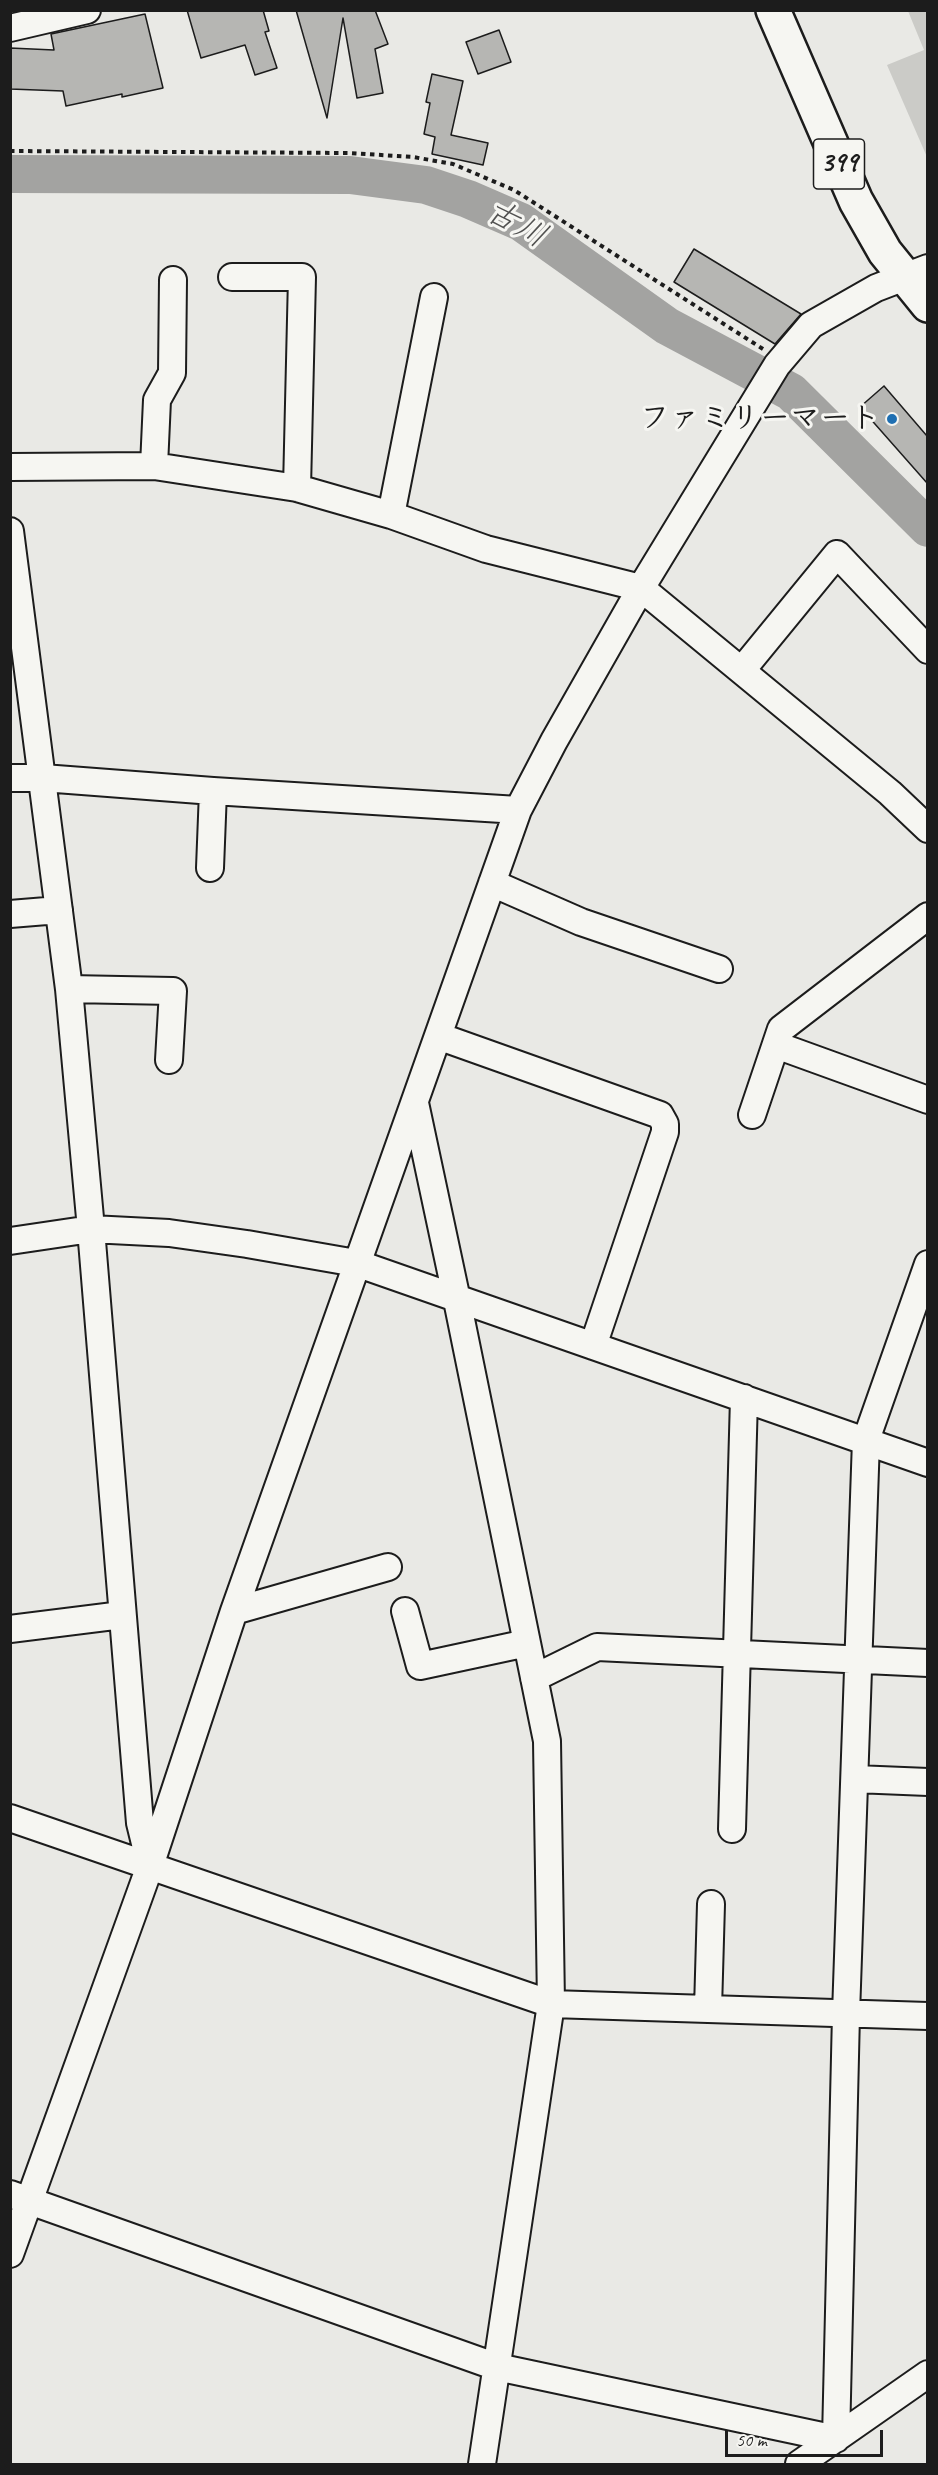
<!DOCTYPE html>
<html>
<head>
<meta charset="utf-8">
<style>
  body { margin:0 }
  #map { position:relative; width:938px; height:2475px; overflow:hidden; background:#e9e9e5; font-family:Caveat,sans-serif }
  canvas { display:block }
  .frame { position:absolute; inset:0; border:12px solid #1c1c1c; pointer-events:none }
  .scale { position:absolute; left:725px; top:2430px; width:158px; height:27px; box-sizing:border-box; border:3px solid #1c1c1c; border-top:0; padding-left:8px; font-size:18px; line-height:21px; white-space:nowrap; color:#1c1c1c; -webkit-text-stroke:4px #f6f6f2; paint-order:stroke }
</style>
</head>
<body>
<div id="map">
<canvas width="938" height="2475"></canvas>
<div class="frame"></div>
<div class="scale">50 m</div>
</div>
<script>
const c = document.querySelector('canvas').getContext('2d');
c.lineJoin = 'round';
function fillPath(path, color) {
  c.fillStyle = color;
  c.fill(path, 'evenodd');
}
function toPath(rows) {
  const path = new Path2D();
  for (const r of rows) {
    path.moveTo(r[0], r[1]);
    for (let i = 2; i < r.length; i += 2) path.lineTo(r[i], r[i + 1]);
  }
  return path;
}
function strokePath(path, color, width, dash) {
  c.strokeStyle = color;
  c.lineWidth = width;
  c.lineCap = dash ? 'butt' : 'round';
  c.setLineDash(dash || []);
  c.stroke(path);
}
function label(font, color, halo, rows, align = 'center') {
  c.font = font + ' Caveat,"Klee One",sans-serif';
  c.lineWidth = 6;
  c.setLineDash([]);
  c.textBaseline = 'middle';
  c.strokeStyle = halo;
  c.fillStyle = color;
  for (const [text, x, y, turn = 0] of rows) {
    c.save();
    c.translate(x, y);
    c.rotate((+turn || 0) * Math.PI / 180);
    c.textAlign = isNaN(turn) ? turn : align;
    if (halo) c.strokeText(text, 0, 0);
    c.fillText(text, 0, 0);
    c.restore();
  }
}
const green = toPath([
  [908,11,927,11,927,157,887,65,924,50]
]);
const river = toPath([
  [10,174,350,175,426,185,468,199,521,222,667,326,791,392,928,528]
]);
const building = toPath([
  [187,10,263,10,269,31,265,32,277,68,255,75,245,45,201,58,187,10],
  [296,10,375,10,388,44,375,49,383,93,357,98,343,18,327,118,296,10],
  [145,14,163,88,122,97,122,94,66,106,63,91,10,89,10,48,54,50,51,34,145,14],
  [499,30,511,62,478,74,466,42,499,30],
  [432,74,463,81,451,135,488,143,483,165,432,154,435,137,424,134,430,103,426,102,432,74],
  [694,249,801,314,775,344,674,282,694,249],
  [884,386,927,436,927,483,860,407,884,386]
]);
const path = toPath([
  [10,151,349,153,413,157,453,164,514,190,763,349]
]);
const minor = toPath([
  [10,28,87,10],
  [232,277,302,277,297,488],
  [154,466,297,488,391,515,486,549,641,588,890,793,928,829],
  [10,467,154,466,157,400,172,373,173,280],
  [391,515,434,297],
  [10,531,69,989,91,1229,140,1823,150,1864],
  [742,670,837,554,928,650],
  [10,778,43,778,213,791,518,810],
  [210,868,213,791],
  [492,883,581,922,719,969],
  [10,914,59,910],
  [69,989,173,991,169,1060],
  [438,1036,660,1115,665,1124,665,1132,593,1346],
  [776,1045,928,1100],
  [415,1103,457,1300,547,1741,551,2004,482,2464],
  [752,1115,781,1029,928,916],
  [10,1241,91,1229,169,1233,247,1244,356,1263,928,1463],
  [234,1611,388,1567],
  [405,1611,420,1666,527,1643],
  [10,1629,122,1615],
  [534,1678,597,1647,928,1663],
  [855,1779,928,1782],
  [10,1818,551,2004,928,2016],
  [732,1829,744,1398],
  [708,2009,711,1904],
  [10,2194,497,2367,836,2439,846,2014,866,1440,928,1264],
  [10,2254,150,1866,234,1611,518,810,554,741,641,588,777,365,811,325,876,288,928,268],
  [799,2464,928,2374]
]);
const highway = toPath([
  [773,10,856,201,885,252,928,305]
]);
const markers = [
  [892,419,6,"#1f6fb2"]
];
const shields = [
  [839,164,51]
];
const shieldNames = [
  ["399",839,164]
];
const poiNames = [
  ["ファミリーマート",880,419]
];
const waterNames = [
  ["古川",516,225,29]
];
fillPath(green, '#cbcbc7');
strokePath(river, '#a3a3a1', 38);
fillPath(building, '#b6b6b3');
strokePath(building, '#1c1c1c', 1.5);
strokePath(minor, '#1c1c1c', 30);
strokePath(highway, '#1c1c1c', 38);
strokePath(path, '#1c1c1c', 4, [4.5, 4.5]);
strokePath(minor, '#f6f6f2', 26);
strokePath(highway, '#f6f6f2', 33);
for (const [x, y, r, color] of markers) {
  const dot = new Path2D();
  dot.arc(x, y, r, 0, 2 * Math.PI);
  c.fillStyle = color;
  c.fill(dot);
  strokePath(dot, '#f6f6f2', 2);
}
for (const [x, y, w] of shields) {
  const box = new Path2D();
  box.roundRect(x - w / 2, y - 25, w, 50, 4.5);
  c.fillStyle = '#f6f6f2';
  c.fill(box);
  strokePath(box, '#1c1c1c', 1.5);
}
label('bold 28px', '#1c1c1c', null, shieldNames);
label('bold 30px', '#1c1c1c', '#f6f6f2', poiNames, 'right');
label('italic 32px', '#525251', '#f6f6f2', waterNames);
</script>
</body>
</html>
